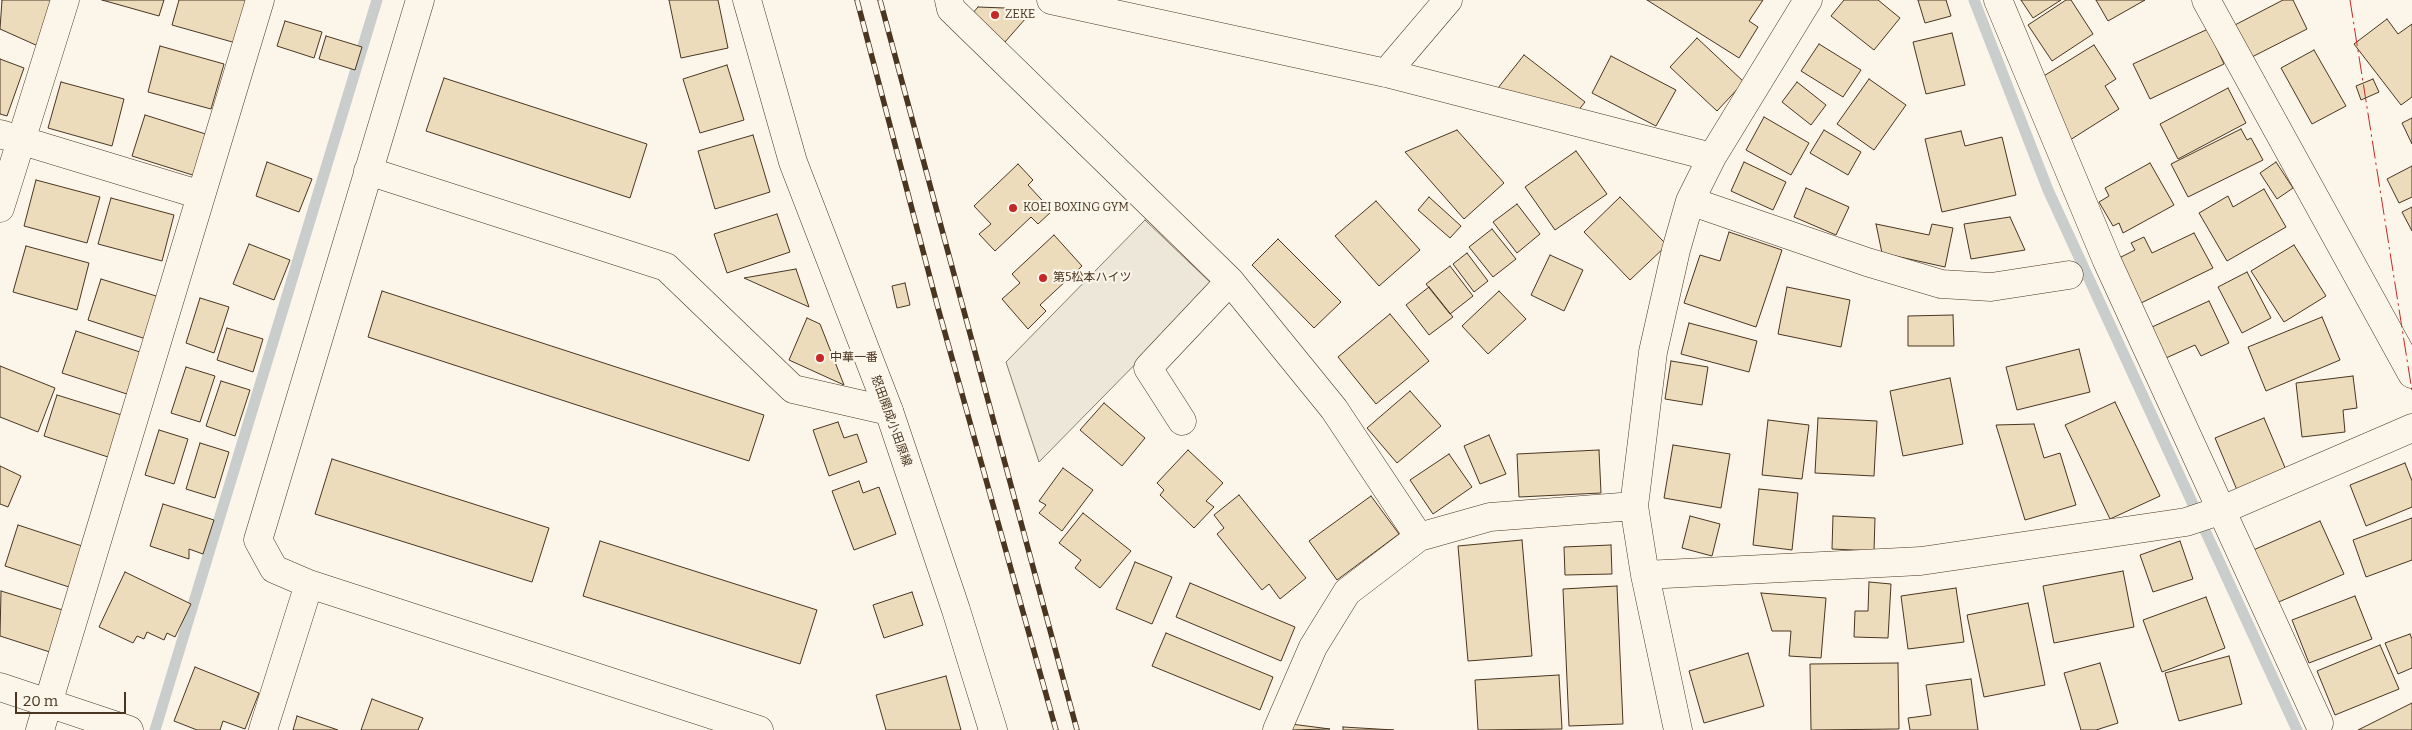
<!DOCTYPE html>
<html>
<head>
<meta charset="utf-8">
<style>
  body { margin:0 }
  #map { position:relative; width:2412px; height:730px; overflow:hidden; background:#fbf6e9; font-family:Bitter,serif }
  canvas { display:block }
  .scale { position:absolute; left:15px; top:692px; width:111px; height:22px; box-sizing:border-box; border:2px solid #4a3520; border-top:0; padding-left:6px; font-size:15px; line-height:18px; white-space:nowrap; color:#4a3520; -webkit-text-stroke:4px #fbf6e9; paint-order:stroke }
</style>
</head>
<body>
<div id="map">
<canvas width="2412" height="730"></canvas>
<div class="scale">20 m</div>
</div>
<script>
const c = document.querySelector('canvas').getContext('2d');
c.lineJoin = 'round';
function fillPath(path, color) {
  c.fillStyle = color;
  c.fill(path, 'evenodd');
}
function toPath(rows) {
  const path = new Path2D();
  for (const r of rows) {
    path.moveTo(r[0], r[1]);
    for (let i = 2; i < r.length; i += 2) path.lineTo(r[i], r[i + 1]);
  }
  return path;
}
function strokePath(path, color, width, dash) {
  c.strokeStyle = color;
  c.lineWidth = width;
  c.lineCap = dash ? 'butt' : 'round';
  c.setLineDash(dash || []);
  c.stroke(path);
}
function label(font, color, halo, rows, align = 'center') {
  c.font = font + ' Bitter,"Noto Sans JP",serif';
  c.lineWidth = 4;
  c.setLineDash([]);
  c.textBaseline = 'middle';
  c.strokeStyle = halo;
  c.fillStyle = color;
  for (const [text, x, y, turn = 0] of rows) {
    c.save();
    c.translate(x, y);
    c.rotate((+turn || 0) * Math.PI / 180);
    c.textAlign = isNaN(turn) ? turn : align;
    if (halo) c.strokeText(text, 0, 0);
    c.fillText(text, 0, 0);
    c.restore();
  }
}
const parking = toPath([
  [1145,220,1213,285,1039,462,1006,362,1145,220]
]);
const stream = toPath([
  [1974,0,2048,190,2297,730],
  [155,730,377,0]
]);
const building = toPath([
  [2,0,50,0,57,3,38,46,0,29,2,0],
  [102,0,164,0,159,16,102,0],
  [179,0,248,0,236,43,172,25,179,0],
  [669,0,718,0,728,48,681,58,669,0],
  [1647,0,1763,0,1749,21,1758,27,1739,58,1647,0],
  [1844,0,1878,0,1900,18,1874,50,1831,16,1844,0],
  [1918,0,1946,0,1951,16,1925,23,1918,0],
  [2021,0,2061,0,2033,18,2021,0],
  [2066,0,2071,0,2093,34,2052,61,2028,25,2066,0],
  [2096,0,2145,0,2108,21,2096,0],
  [2283,0,2293,0,2307,29,2248,59,2231,27,2283,0],
  [978,7,1005,8,1026,18,1005,42,972,14,978,7],
  [2387,19,2398,34,2412,24,2412,97,2401,105,2354,44,2387,19],
  [285,21,322,32,314,58,277,46,285,21],
  [2208,29,2224,64,2150,99,2133,64,2208,29],
  [1952,33,1965,85,1926,94,1913,42,1952,33],
  [326,36,362,47,355,70,319,59,326,36],
  [1697,38,1744,82,1717,111,1670,67,1697,38],
  [1819,44,1861,70,1843,97,1801,71,1819,44],
  [2094,45,2116,79,2105,86,2119,109,2070,140,2034,82,2094,45],
  [160,46,224,64,211,109,148,92,160,46],
  [2314,50,2346,106,2312,124,2281,68,2314,50],
  [1524,55,1585,102,1577,112,1498,88,1524,55],
  [1611,56,1676,90,1656,126,1592,93,1611,56],
  [0,59,24,68,7,116,0,114,0,59],
  [727,65,744,120,700,133,683,79,727,65],
  [444,78,647,144,630,198,426,131,444,78],
  [1869,79,1906,105,1874,150,1837,124,1869,79],
  [2373,79,2379,92,2361,100,2356,86,2373,79],
  [61,82,124,99,112,146,48,128,61,82],
  [1797,82,1826,105,1811,125,1782,102,1797,82],
  [2228,88,2246,123,2178,159,2160,124,2228,88],
  [145,115,212,136,199,177,132,156,145,115],
  [1764,117,1809,143,1791,175,1746,150,1764,117],
  [2412,118,2412,144,2402,123,2412,118],
  [2241,129,2247,140,2251,138,2263,160,2188,197,2171,164,2241,129],
  [1457,130,1504,183,1464,219,1405,152,1457,130],
  [1824,130,1861,152,1848,175,1810,153,1824,130],
  [1961,131,1965,146,2002,137,2016,195,1942,212,1925,139,1961,131],
  [753,135,770,192,715,209,698,151,753,135],
  [1576,151,1607,194,1555,230,1525,187,1576,151],
  [267,162,312,179,299,212,256,196,267,162],
  [1744,162,1786,182,1773,210,1731,191,1744,162],
  [2276,162,2293,188,2277,199,2260,173,2276,162],
  [2150,163,2174,205,2123,233,2119,223,2113,226,2099,202,2109,196,2105,188,2150,163],
  [1018,164,1033,180,1028,185,1052,211,1038,224,1031,217,995,251,979,234,991,224,974,206,1018,164],
  [2412,166,2412,197,2399,203,2387,179,2412,166],
  [36,180,100,197,87,243,24,226,36,180],
  [1806,188,1849,207,1836,235,1794,217,1806,188],
  [2264,189,2286,227,2227,261,2199,213,2228,196,2233,207,2264,189],
  [1429,197,1461,226,1450,238,1418,210,1429,197],
  [1620,197,1667,245,1630,280,1584,232,1620,197],
  [111,198,174,215,162,261,98,244,111,198],
  [1376,201,1420,250,1379,286,1335,236,1376,201],
  [1517,204,1540,234,1517,253,1493,222,1517,204],
  [2412,207,2412,231,2402,212,2412,207],
  [777,214,790,252,727,273,714,234,777,214],
  [2010,217,2025,250,1971,259,1964,224,2010,217],
  [1876,224,1929,235,1932,224,1953,228,1945,267,1882,253,1876,224],
  [1492,229,1516,259,1493,277,1469,247,1492,229],
  [1729,232,1782,250,1756,327,1684,303,1700,255,1720,261,1729,232],
  [2194,233,2213,268,2139,304,2117,259,2135,250,2131,243,2144,237,2152,253,2194,233],
  [1054,235,1082,266,1040,305,1046,311,1028,329,1002,299,1020,283,1012,274,1054,235],
  [1278,239,1341,302,1314,328,1252,265,1278,239],
  [249,244,290,260,274,300,233,284,249,244],
  [2294,245,2326,296,2284,322,2251,271,2294,245],
  [26,246,89,263,77,310,13,292,26,246],
  [1467,253,1488,281,1474,292,1453,264,1467,253],
  [1550,255,1583,270,1564,311,1531,295,1550,255],
  [1450,266,1473,296,1450,314,1426,284,1450,266],
  [796,269,809,307,744,278,796,269],
  [2247,272,2271,318,2242,333,2218,287,2247,272],
  [101,279,169,300,155,342,88,320,101,279],
  [905,283,910,305,897,308,892,286,905,283],
  [1429,287,1453,317,1429,335,1406,305,1429,287],
  [1787,287,1850,300,1841,347,1778,334,1787,287],
  [382,291,764,415,749,461,368,337,382,291],
  [1499,291,1526,319,1488,354,1462,326,1499,291],
  [200,298,229,307,214,353,186,343,200,298],
  [2209,301,2229,343,2201,356,2195,345,2166,358,2152,327,2209,301],
  [1390,314,1429,361,1376,404,1338,357,1390,314],
  [1953,315,1954,346,1908,346,1908,316,1953,315],
  [2322,317,2340,360,2266,391,2248,347,2322,317],
  [807,318,820,324,844,385,789,360,807,318],
  [1689,323,1757,341,1749,372,1681,354,1689,323],
  [227,328,263,339,253,372,217,360,227,328],
  [76,331,143,353,130,395,62,373,76,331],
  [2079,349,2090,392,2017,410,2006,367,2079,349],
  [1671,361,1708,367,1702,405,1665,399,1671,361],
  [0,366,55,388,38,432,0,417,0,366],
  [186,367,215,376,200,422,171,413,186,367],
  [2353,376,2357,408,2343,410,2345,432,2302,437,2296,383,2353,376],
  [1950,378,1963,444,1903,456,1890,391,1950,378],
  [221,381,250,390,235,436,206,426,221,381],
  [1410,391,1441,426,1397,463,1367,428,1410,391],
  [57,395,125,416,111,458,44,436,57,395],
  [2115,402,2160,496,2110,519,2065,425,2115,402],
  [1104,403,1145,438,1122,466,1080,430,1104,403],
  [1818,418,1877,421,1874,476,1815,473,1818,418],
  [2264,418,2286,470,2237,490,2215,438,2264,418],
  [1768,420,1809,425,1802,479,1762,475,1768,420],
  [838,422,844,438,857,434,867,462,829,476,813,430,838,422],
  [2034,424,2044,458,2060,453,2076,505,2025,520,1996,425,2034,424],
  [159,430,188,439,174,484,145,475,159,430],
  [1489,435,1506,474,1480,484,1464,446,1489,435],
  [200,443,229,452,215,498,186,489,200,443],
  [1673,445,1730,454,1721,508,1664,498,1673,445],
  [1188,450,1223,483,1206,501,1214,507,1194,528,1160,495,1164,490,1157,483,1188,450],
  [1599,450,1601,493,1519,497,1517,454,1599,450],
  [1449,454,1472,487,1433,514,1410,480,1449,454],
  [332,459,549,528,532,582,315,514,332,459],
  [2405,463,2412,481,2412,507,2366,526,2350,485,2405,463],
  [0,466,21,476,8,507,0,504,0,466],
  [1063,468,1093,490,1062,531,1039,513,1046,505,1039,501,1063,468],
  [859,481,863,493,879,487,896,534,854,550,832,491,859,481],
  [1759,489,1798,493,1792,550,1753,545,1759,489],
  [1239,495,1306,578,1280,599,1269,584,1262,590,1217,534,1224,528,1214,515,1239,495],
  [1371,496,1399,534,1337,580,1309,541,1371,496],
  [163,504,214,520,203,554,189,549,189,559,150,546,163,504],
  [1083,513,1131,551,1100,588,1075,568,1081,560,1059,543,1083,513],
  [1690,516,1720,524,1712,556,1682,548,1690,516],
  [1833,516,1875,518,1874,551,1832,549,1833,516],
  [2412,518,2412,560,2366,577,2353,540,2412,518],
  [2320,521,2344,574,2274,604,2251,551,2320,521],
  [18,525,85,547,72,588,5,566,18,525],
  [1522,540,1532,656,1468,661,1458,546,1522,540],
  [600,541,817,610,800,664,583,596,600,541],
  [2180,541,2193,579,2153,592,2140,555,2180,541],
  [1611,545,1612,574,1565,575,1564,547,1611,545],
  [1135,562,1172,577,1152,624,1116,609,1135,562],
  [2123,571,2134,627,2054,643,2043,586,2123,571],
  [125,572,191,604,175,637,167,633,164,640,147,632,144,639,137,636,133,643,99,627,125,572],
  [1869,582,1891,584,1888,638,1854,637,1855,611,1868,611,1869,582],
  [1190,583,1295,627,1281,661,1176,617,1190,583],
  [1617,586,1623,724,1569,726,1563,589,1617,586],
  [1956,588,1964,642,1908,649,1901,596,1956,588],
  [1,591,69,612,56,654,0,636,1,591],
  [912,592,923,625,884,638,873,605,912,592],
  [1761,593,1826,598,1821,658,1789,656,1791,631,1772,631,1761,593],
  [2355,596,2372,639,2309,663,2292,620,2355,596],
  [2206,597,2225,648,2162,672,2143,620,2206,597],
  [2028,603,2045,685,1984,697,1967,615,2028,603],
  [1166,633,1273,677,1260,710,1152,666,1166,633],
  [2410,634,2412,639,2412,668,2398,674,2385,643,2410,634],
  [2380,645,2399,689,2335,715,2317,671,2380,645],
  [1748,653,1764,706,1704,723,1689,671,1748,653],
  [2229,656,2242,704,2179,721,2165,673,2229,656],
  [1898,663,1899,729,1811,730,1810,664,1898,663],
  [2100,663,2118,723,2096,730,2081,730,2064,673,2100,663],
  [195,667,259,693,245,729,223,721,220,730,197,730,174,721,195,667],
  [1559,675,1562,729,1478,730,1475,680,1559,675],
  [946,676,961,730,886,730,876,695,946,676],
  [1971,679,1978,730,1910,730,1908,718,1931,715,1926,685,1971,679],
  [372,699,423,718,418,730,361,730,372,699],
  [2412,703,2412,730,2358,730,2412,703],
  [297,716,338,730,293,730,297,716],
  [1291,724,1330,729,1290,730,1291,724],
  [1343,727,1394,730,1343,730,1343,727]
]);
const minor = toPath([
  [420,0,258,540,274,569,309,584,759,730],
  [949,0,951,9,1230,281,1334,409,1419,537],
  [1051,0,1386,73,1712,157],
  [1998,0,2107,261,2319,723],
  [2206,0,2412,374],
  [1386,73,1448,0],
  [0,134,201,195],
  [368,171,666,267,793,389,889,411],
  [1690,201,1867,262,1941,284,1991,287,2069,275],
  [0,208,65,0],
  [1182,421,1148,368,1230,281],
  [1645,575,1921,561,2186,522,2222,510,2412,428],
  [0,687,129,730],
  [40,730,260,0],
  [263,730,309,584],
  [1277,730,1313,647,1347,592,1419,537,1490,517,1634,506],
  [1678,730,1645,575,1634,506,1653,352,1676,250,1690,201,1712,157,1808,0]
]);
const major = toPath([
  [747,0,793,162,889,411,956,610,993,730]
]);
const rail = toPath([
  [857,0,938,308,1056,730],
  [880,0,1077,730]
]);
const power = toPath([
  [2350,0,2412,391]
]);
const markers = [
  [995,15,5,"#c62828"],
  [1013,208,5,"#c62828"],
  [1043,278,5,"#c62828"],
  [820,358,5,"#c62828"]
];
const poiNames = [
  ["ZEKE",1005,15],
  ["KOEI BOXING GYM",1023,208],
  ["第5松本ハイツ",1053,278],
  ["中華一番",830,358]
];
const streetNames = [
  ["怒田開成小田原線",891,421,70]
];
fillPath(parking, '#ede7d9');
strokePath(parking, '#887966', 1);
strokePath(stream, '#c9cecd', 11);
fillPath(building, '#ecdcbc');
strokePath(building, '#4a3520', 1);
strokePath(minor, '#4a3520', 29);
strokePath(major, '#4a3520', 29);
strokePath(minor, '#fbf6e9', 28);
strokePath(major, '#fbf6e9', 28);
strokePath(rail, '#4a3520', 5.5);
strokePath(rail, '#fbf6e9', 4, [11]);
strokePath(power, '#c62828', 1, [18, 4, 2.5, 4]);
for (const [x, y, r, color] of markers) {
  const dot = new Path2D();
  dot.arc(x, y, r, 0, 2 * Math.PI);
  c.fillStyle = color;
  c.fill(dot);
  strokePath(dot, '#fbf6e9', 2);
}
label('12px', '#4a3520', '#fbf6e9', poiNames, 'left');
label('12px', '#4a3520', '#fbf6e9', streetNames);
</script>
</body>
</html>
